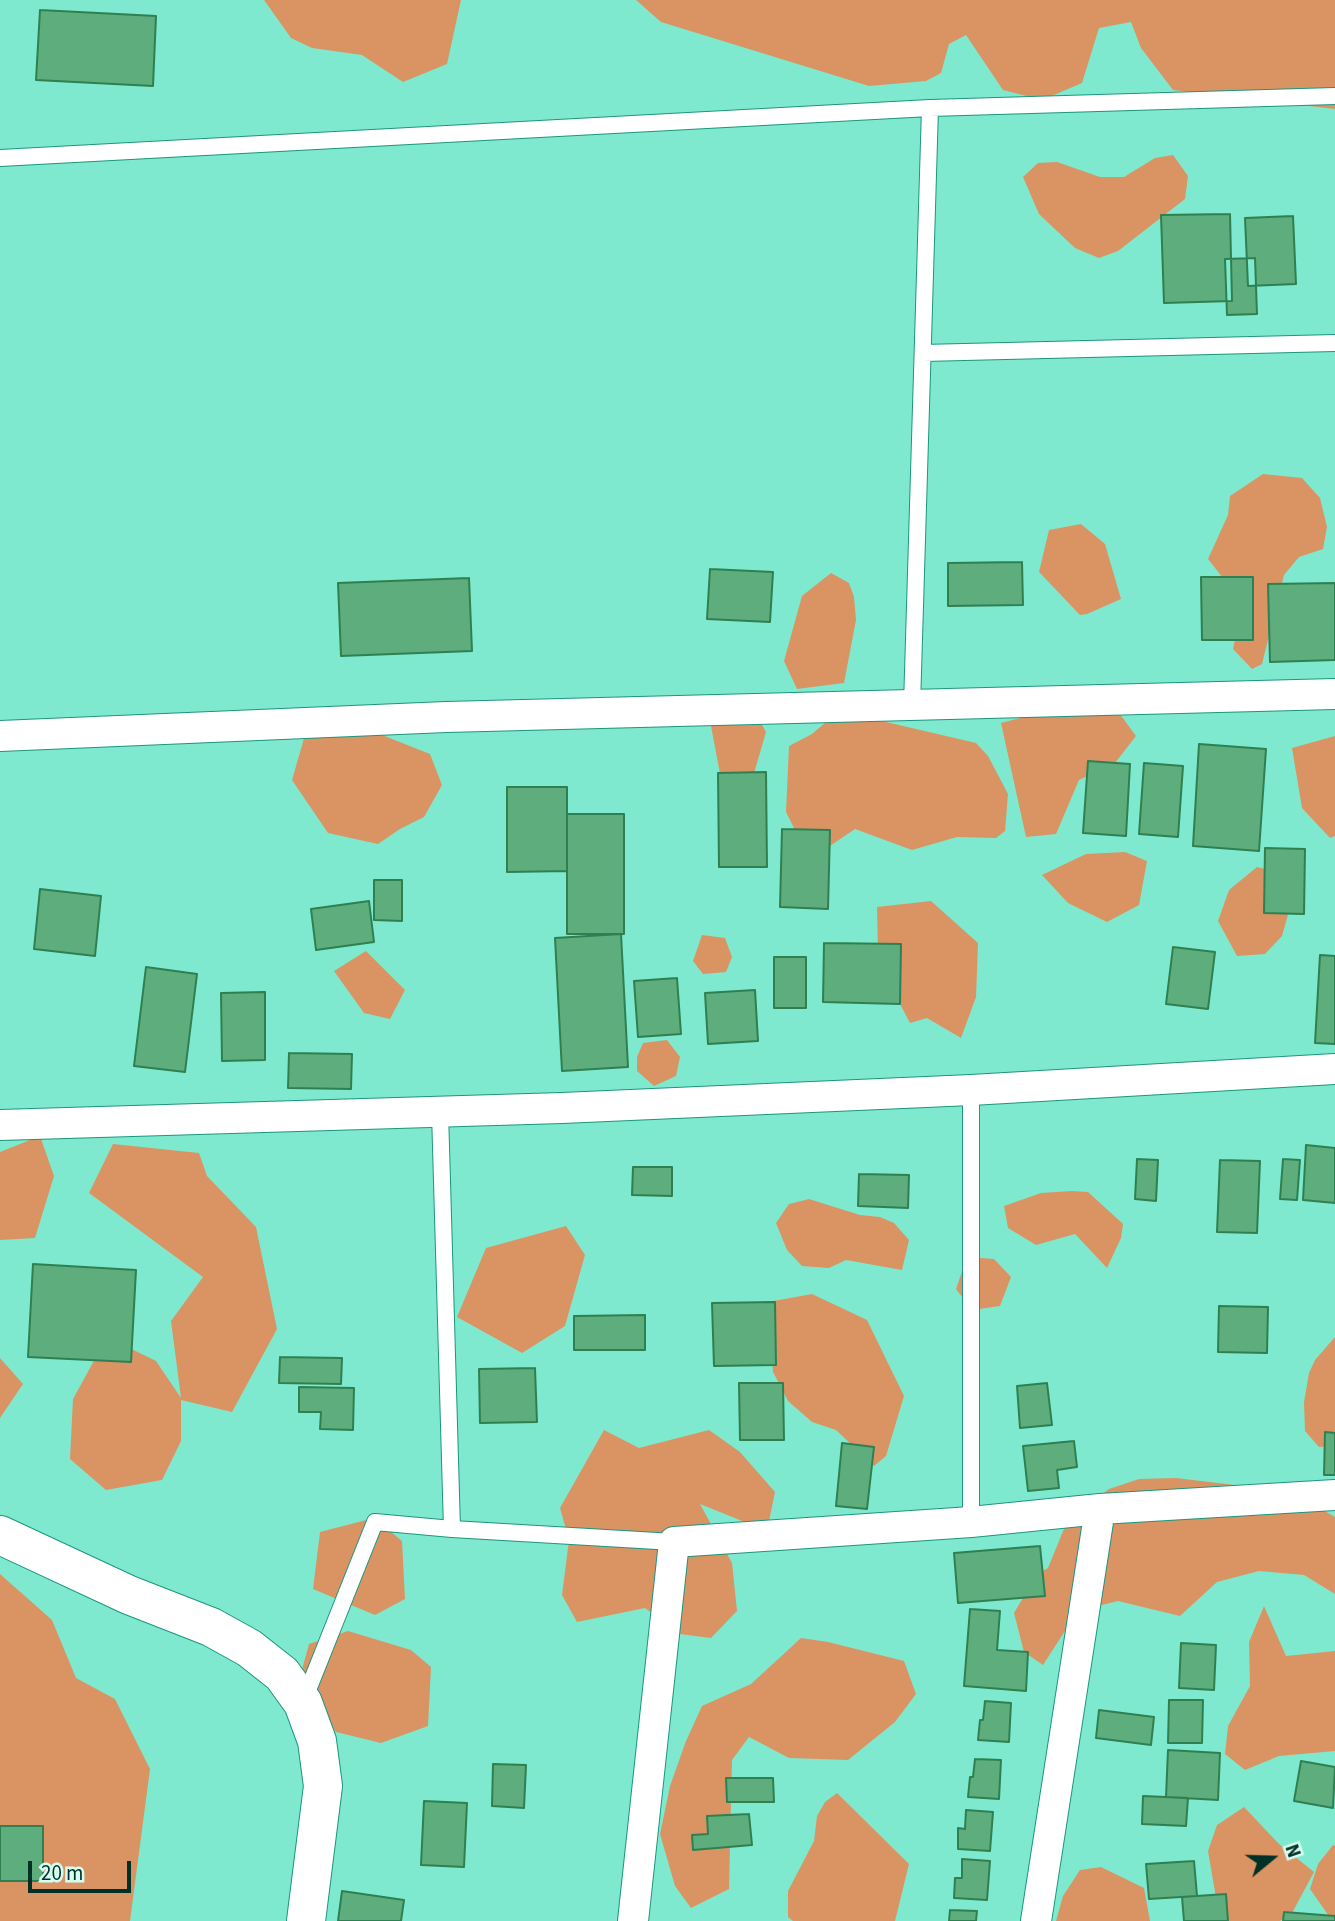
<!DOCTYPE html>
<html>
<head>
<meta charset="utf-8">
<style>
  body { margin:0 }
  #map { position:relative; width:1335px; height:1921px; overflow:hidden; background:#7ee9ce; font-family:"Source Sans 3",sans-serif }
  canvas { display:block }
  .north { position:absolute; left:1237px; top:1823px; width:70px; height:70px; -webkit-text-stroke:5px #d6fdf1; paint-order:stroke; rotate:71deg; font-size:19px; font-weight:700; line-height:28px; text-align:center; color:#003026 }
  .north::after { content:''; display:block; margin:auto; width:24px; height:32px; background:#003026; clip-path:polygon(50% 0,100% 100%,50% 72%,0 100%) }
  .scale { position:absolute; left:28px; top:1861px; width:103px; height:32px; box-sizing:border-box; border:4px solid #003026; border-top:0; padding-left:9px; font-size:21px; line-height:24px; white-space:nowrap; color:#003026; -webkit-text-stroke:5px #d6fdf1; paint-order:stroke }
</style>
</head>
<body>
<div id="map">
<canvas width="1335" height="1921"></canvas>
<div class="north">N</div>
<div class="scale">20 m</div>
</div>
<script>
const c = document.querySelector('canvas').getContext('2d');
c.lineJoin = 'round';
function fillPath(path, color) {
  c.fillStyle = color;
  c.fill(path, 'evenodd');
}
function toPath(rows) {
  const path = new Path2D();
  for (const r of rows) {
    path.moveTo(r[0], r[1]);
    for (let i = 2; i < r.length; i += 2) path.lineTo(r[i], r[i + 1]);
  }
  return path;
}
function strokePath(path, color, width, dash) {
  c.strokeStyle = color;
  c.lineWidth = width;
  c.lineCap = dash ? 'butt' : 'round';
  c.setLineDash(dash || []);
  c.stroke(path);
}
const green = toPath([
  [264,0,461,0,447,64,403,82,362,55,312,48,291,38],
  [636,0,1335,0,1335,109,1173,90,1141,48,1131,22,1099,28,1082,83,1042,100,1003,90,966,35,949,44,941,73,926,81,869,86,661,22],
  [1173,155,1188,176,1185,199,1118,251,1099,258,1075,248,1039,214,1023,177,1038,163,1057,162,1100,177,1124,177,1155,158],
  [1263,474,1302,478,1320,498,1327,527,1323,549,1299,557,1284,575,1262,664,1252,669,1233,649,1239,620,1234,592,1208,559,1228,515,1230,496],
  [1081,524,1105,544,1121,599,1087,614,1080,615,1039,572,1049,530],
  [831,573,849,583,854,597,856,620,844,683,797,689,784,661,802,596],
  [1103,691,1136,736,1115,763,1079,780,1056,834,1026,837,1001,723,1067,706],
  [839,711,976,743,988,756,1008,794,1005,831,996,838,957,837,912,850,855,829,818,854,804,848,786,812,789,746,812,734],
  [760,721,766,732,750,787,721,779,711,726],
  [307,728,372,731,430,754,442,785,424,817,400,829,378,844,328,833,292,780],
  [1335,736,1335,836,1330,838,1302,808,1292,748],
  [1125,852,1147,861,1139,905,1107,922,1068,903,1042,875,1086,854],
  [1257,867,1286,874,1289,911,1282,936,1265,954,1237,956,1218,921,1229,890],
  [931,901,978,943,976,997,961,1038,927,1018,910,1023,889,983,878,952,877,907],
  [702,935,725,938,732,957,726,972,703,974,693,961],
  [366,951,405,990,390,1019,364,1013,334,971],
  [667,1040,680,1057,676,1076,654,1086,637,1071,637,1057,643,1043],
  [40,1136,54,1176,35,1238,0,1240,0,1152],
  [113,1144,199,1153,207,1176,256,1227,277,1329,232,1412,181,1400,181,1441,162,1480,106,1490,70,1459,73,1399,107,1337,156,1361,181,1398,171,1321,203,1277,89,1193],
  [1072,1191,1088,1192,1123,1224,1121,1238,1107,1268,1075,1234,1036,1245,1008,1228,1004,1206,1041,1193],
  [809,1199,860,1215,880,1217,894,1223,909,1240,902,1270,846,1260,829,1268,802,1266,787,1250,776,1223,789,1204],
  [566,1226,585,1255,565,1326,522,1353,457,1317,486,1248],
  [967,1257,994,1259,1011,1277,1000,1306,972,1310,956,1289],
  [812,1294,867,1320,904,1396,886,1456,874,1466,836,1430,812,1422,788,1401,773,1372,768,1302],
  [1335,1337,1335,1438,1331,1446,1319,1447,1305,1431,1304,1402,1309,1373,1315,1360],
  [0,1358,23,1384,0,1418],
  [604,1430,639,1448,709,1430,740,1452,775,1492,767,1531,700,1504,732,1563,737,1611,711,1638,680,1634,645,1608,577,1622,562,1595,569,1540,560,1508],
  [1176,1478,1243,1486,1321,1509,1335,1517,1335,1594,1304,1575,1259,1571,1217,1582,1180,1616,1118,1601,1086,1609,1072,1620,1043,1665,1024,1652,1014,1613,1037,1574,1048,1568,1068,1519,1109,1489,1139,1479],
  [374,1518,402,1541,405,1599,375,1615,313,1589,320,1532],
  [0,1574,52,1620,76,1678,115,1699,150,1769,130,1921,0,1921],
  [1264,1606,1286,1656,1335,1651,1335,1751,1279,1756,1245,1770,1225,1754,1228,1726,1250,1686,1249,1642],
  [348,1631,411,1650,431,1667,428,1726,381,1743,336,1732,300,1677,309,1644],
  [801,1638,828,1642,904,1661,916,1694,895,1722,848,1760,789,1758,749,1737,732,1760,729,1889,691,1908,675,1886,660,1834,670,1786,686,1741,702,1706,751,1684],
  [837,1793,909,1864,895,1921,793,1921,788,1917,788,1891,814,1841,817,1816,825,1802],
  [1244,1807,1279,1844,1314,1872,1292,1913,1280,1921,1220,1921,1208,1851,1217,1825],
  [1333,1845,1335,1846,1335,1921,1331,1919,1310,1889,1318,1864],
  [1101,1867,1144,1888,1150,1921,1056,1921,1063,1896,1080,1870]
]);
const building = toPath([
  [40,10,156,16,153,86,36,80,40,10],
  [1230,214,1232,301,1164,303,1161,215,1230,214],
  [1293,216,1296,284,1248,286,1245,218,1293,216],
  [1255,258,1257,314,1227,315,1225,259,1255,258],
  [1022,562,1023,605,948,606,948,563,1022,562],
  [710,569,773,572,770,622,707,619,710,569],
  [1201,577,1253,577,1253,640,1202,640,1201,577],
  [469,578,472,651,341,656,338,583,469,578],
  [1335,583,1335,660,1270,662,1268,584,1335,583],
  [1199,744,1266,749,1259,851,1193,846,1199,744],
  [1088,761,1130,764,1126,836,1083,833,1088,761],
  [1144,763,1183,766,1178,837,1139,834,1144,763],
  [766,772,767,867,719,867,718,773,766,772],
  [507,787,567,787,567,871,507,872,507,787],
  [567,814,624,814,624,934,567,934,567,814],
  [782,829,830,830,828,909,780,907,782,829],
  [1265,848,1305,849,1304,914,1264,913,1265,848],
  [374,880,402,880,402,921,374,920,374,880],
  [40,889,101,896,95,956,34,949,40,889],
  [369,901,374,942,316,950,311,909,369,901],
  [621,934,628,1067,562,1071,555,938,621,934],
  [824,943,901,944,900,1004,823,1002,824,943],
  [1173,947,1215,952,1208,1009,1166,1004,1173,947],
  [1320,955,1335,956,1335,1044,1315,1043,1320,955],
  [774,957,806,957,806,1008,774,1008,774,957],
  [146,967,197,974,185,1072,134,1066,146,967],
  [677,978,681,1034,638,1037,634,981,677,978],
  [755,990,758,1041,708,1044,705,993,755,990],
  [265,992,265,1060,222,1061,221,993,265,992],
  [289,1053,352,1054,351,1089,288,1088,289,1053],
  [1306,1145,1335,1148,1335,1203,1303,1200,1306,1145],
  [1137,1159,1158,1160,1156,1201,1135,1199,1137,1159],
  [1283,1159,1300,1160,1297,1200,1280,1199,1283,1159],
  [1220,1160,1260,1161,1257,1233,1217,1232,1220,1160],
  [633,1167,672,1167,672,1196,632,1195,633,1167],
  [859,1174,909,1175,908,1208,858,1206,859,1174],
  [33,1264,136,1270,131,1362,28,1357,33,1264],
  [775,1302,776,1365,714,1366,712,1303,775,1302],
  [1219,1306,1268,1307,1267,1353,1218,1352,1219,1306],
  [645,1315,645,1350,574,1350,574,1316,645,1315],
  [280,1357,342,1358,341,1384,279,1383,280,1357],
  [535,1368,537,1422,480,1423,479,1369,535,1368],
  [739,1383,783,1383,784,1440,740,1440,739,1383],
  [1047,1383,1052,1425,1020,1428,1017,1386,1047,1383],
  [299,1387,354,1388,353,1430,320,1429,321,1412,299,1412,299,1387],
  [1325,1432,1335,1433,1335,1475,1324,1475,1325,1432],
  [1074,1441,1077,1467,1057,1470,1059,1488,1028,1491,1023,1446,1074,1441],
  [842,1443,874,1447,867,1509,836,1506,842,1443],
  [1040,1546,1045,1596,958,1603,954,1553,1040,1546],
  [970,1609,1000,1611,997,1650,1028,1652,1026,1691,964,1686,970,1609],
  [1181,1643,1216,1645,1214,1690,1179,1688,1181,1643],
  [1169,1700,1203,1700,1202,1743,1168,1743,1169,1700],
  [985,1701,1011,1703,1009,1742,978,1740,980,1720,983,1720,985,1701],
  [1099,1710,1154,1717,1151,1745,1096,1738,1099,1710],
  [1168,1750,1220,1753,1218,1800,1166,1797,1168,1750],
  [975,1759,1001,1760,999,1799,968,1797,970,1777,973,1777,975,1759],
  [1301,1761,1335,1767,1333,1808,1294,1801,1301,1761],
  [493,1764,526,1765,524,1808,492,1806,493,1764],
  [726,1778,773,1778,774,1802,727,1802,726,1778],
  [1143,1796,1188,1798,1186,1826,1142,1824,1143,1796],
  [424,1801,467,1803,464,1867,421,1865,424,1801],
  [966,1810,993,1812,990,1851,958,1849,958,1828,965,1829,966,1810],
  [749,1814,752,1845,693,1850,692,1835,708,1834,707,1816,749,1814],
  [0,1826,43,1826,43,1881,0,1881,0,1826],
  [962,1859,990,1861,987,1900,954,1898,955,1878,962,1878,962,1859],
  [1194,1861,1197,1896,1149,1899,1146,1864,1194,1861],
  [342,1891,404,1900,401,1921,338,1921,342,1891],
  [1226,1894,1228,1921,1184,1921,1182,1897,1226,1894],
  [950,1910,977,1911,976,1921,949,1921,950,1910],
  [1284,1912,1335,1916,1335,1921,1283,1921,1284,1912]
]);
const lane = toPath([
  [0,158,930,108,1335,96],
  [923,353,1335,343],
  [912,705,930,108],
  [971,1090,971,1522],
  [440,1112,452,1529],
  [304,1700,375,1522,452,1529,674,1542]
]);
const street = toPath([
  [0,736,446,717,1335,694],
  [0,1125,562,1108,971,1090,1335,1069],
  [633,1921,674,1542,971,1522,1100,1509,1335,1495],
  [1036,1921,1100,1509]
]);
const secondary = toPath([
  [0,1535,129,1595,211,1627,249,1648,282,1674,303,1703,317,1741,323,1786,306,1921]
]);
fillPath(green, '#da9463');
fillPath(building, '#5ead7c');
strokePath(building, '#2e8052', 2);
strokePath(lane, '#1c967e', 18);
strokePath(street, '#1c967e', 32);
strokePath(secondary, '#1c967e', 40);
strokePath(lane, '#fff', 16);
strokePath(street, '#fff', 30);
strokePath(secondary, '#fff', 38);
</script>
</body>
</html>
